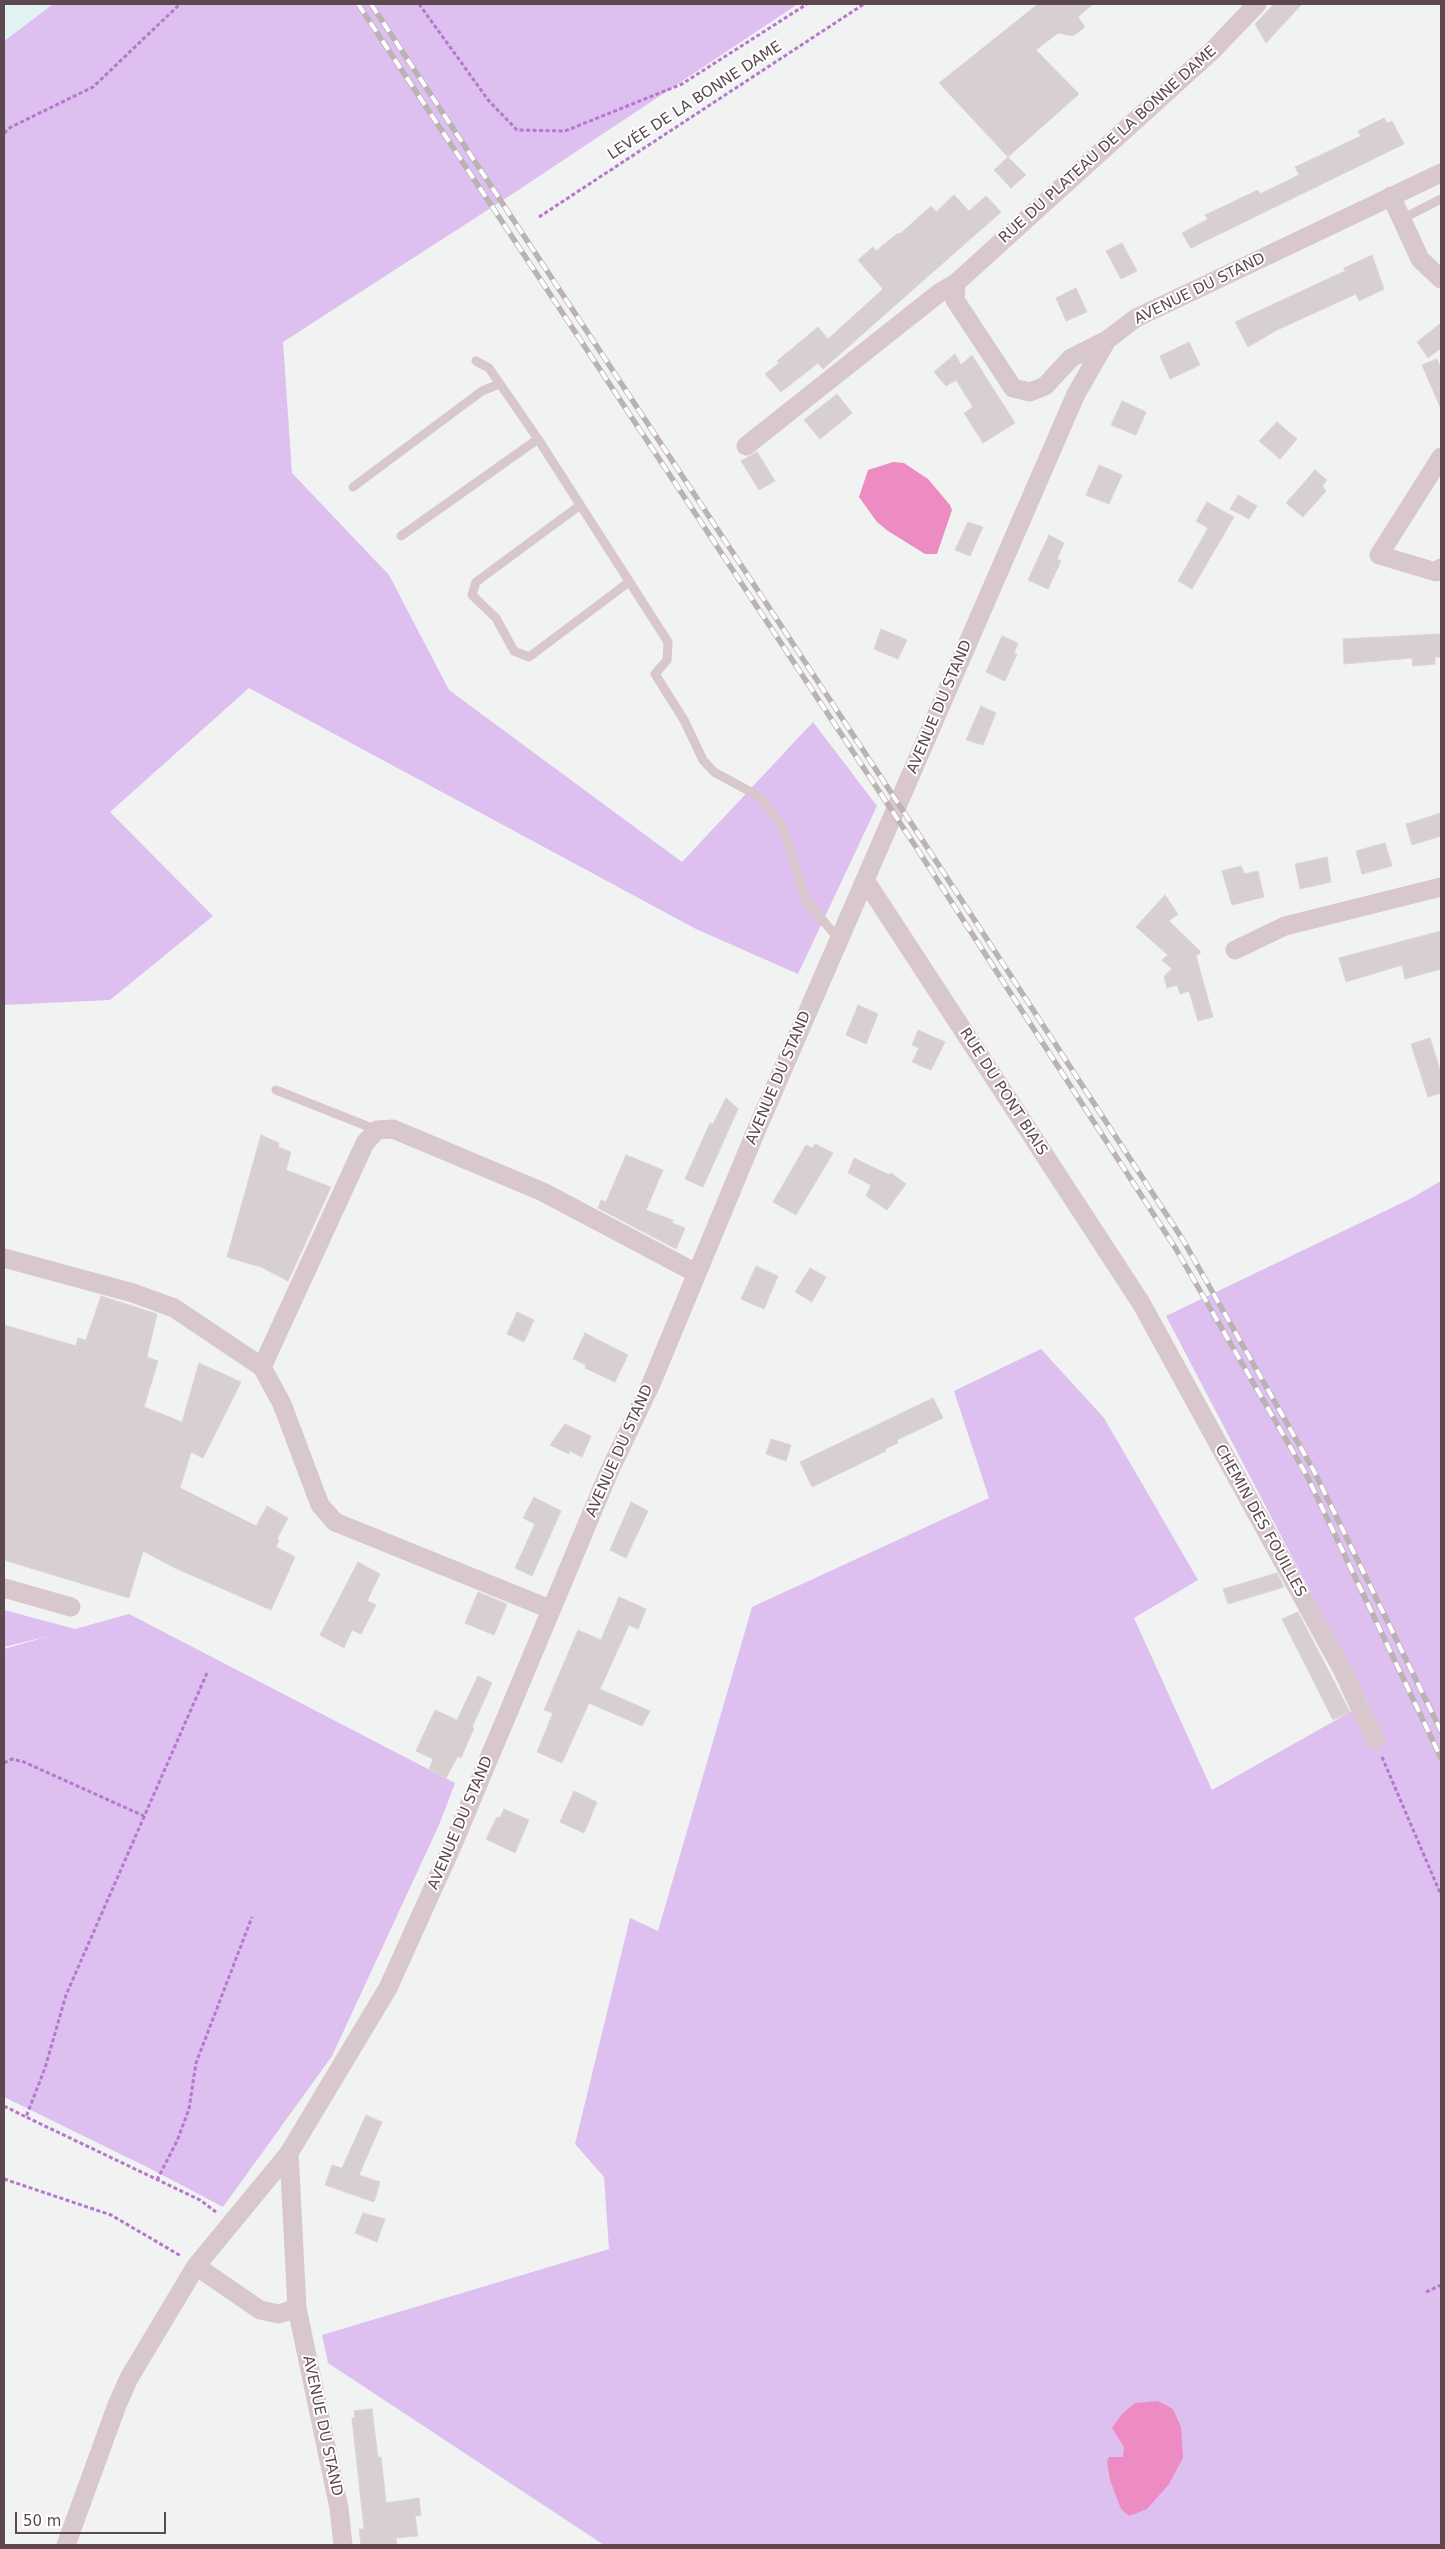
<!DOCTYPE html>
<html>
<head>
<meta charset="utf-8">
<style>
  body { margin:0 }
  #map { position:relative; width:1445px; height:2549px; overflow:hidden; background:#f0f3f1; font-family:"DejaVu Sans",sans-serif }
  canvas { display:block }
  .frame { position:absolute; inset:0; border:5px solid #5e484f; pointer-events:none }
  .scale { position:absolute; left:15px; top:2512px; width:151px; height:22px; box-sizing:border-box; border:2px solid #5e484f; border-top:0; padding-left:6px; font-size:15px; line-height:18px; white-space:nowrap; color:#5e484f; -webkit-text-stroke:4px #fff; paint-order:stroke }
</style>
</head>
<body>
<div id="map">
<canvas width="1445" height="2549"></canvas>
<div class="frame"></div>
<div class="scale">50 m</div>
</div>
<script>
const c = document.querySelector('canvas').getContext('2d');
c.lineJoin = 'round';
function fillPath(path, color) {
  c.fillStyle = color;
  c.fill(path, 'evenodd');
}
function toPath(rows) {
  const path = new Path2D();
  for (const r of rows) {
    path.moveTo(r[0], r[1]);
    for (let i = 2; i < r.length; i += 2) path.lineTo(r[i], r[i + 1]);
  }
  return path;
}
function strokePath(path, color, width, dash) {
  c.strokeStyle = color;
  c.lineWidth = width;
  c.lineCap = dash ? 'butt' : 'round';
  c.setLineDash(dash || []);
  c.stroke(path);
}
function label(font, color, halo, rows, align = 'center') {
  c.font = font + ' "DejaVu Sans",sans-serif';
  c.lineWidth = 4;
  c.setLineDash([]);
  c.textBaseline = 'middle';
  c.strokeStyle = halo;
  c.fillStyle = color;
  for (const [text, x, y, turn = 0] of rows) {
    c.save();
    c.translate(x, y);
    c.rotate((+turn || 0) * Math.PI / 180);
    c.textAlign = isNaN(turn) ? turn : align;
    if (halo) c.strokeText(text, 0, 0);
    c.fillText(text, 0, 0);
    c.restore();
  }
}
const green = toPath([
  [53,4,798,4,517,191,283,342,292,473,389,575,449,690,682,862,813,722,877,806,798,974,696,929,249,688,110,812,213,916,110,1000,4,1005,4,41],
  [1441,1181,1441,2545,604,2545,328,2363,322,2335,609,2249,604,2177,575,2144,630,1918,658,1931,752,1607,989,1498,954,1391,1041,1349,1104,1418,1198,1580,1134,1618,1212,1790,1368,1702,1166,1316,1410,1199],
  [4,1610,75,1629,129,1614,455,1783,439,1825,332,2056,223,2207,153,2170,4,2097,4,1649,49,1636,4,1647]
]);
const sand = toPath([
  [4,4,53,4,4,41]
]);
const water = toPath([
  [893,462,904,463,928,479,950,505,952,510,937,554,925,554,888,531,877,522,859,497,868,470],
  [1158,2401,1173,2409,1181,2427,1183,2458,1169,2484,1147,2509,1129,2516,1121,2509,1110,2480,1107,2461,1109,2457,1123,2457,1124,2447,1112,2428,1122,2414,1135,2403]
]);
const building = toPath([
  [1038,4,1093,4,1078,17,1085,27,1073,36,1058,33,1036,50,1079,94,1008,157,939,83,1038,4],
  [1274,4,1302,4,1266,43,1255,24,1274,4],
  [1384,118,1387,123,1392,121,1404,144,1191,248,1182,233,1208,219,1205,215,1258,190,1260,194,1299,175,1295,167,1361,136,1358,131,1384,118],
  [1008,157,1026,175,1011,188,994,170,1008,157],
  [954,195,969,211,986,196,1001,212,823,369,818,363,781,392,765,374,779,363,777,361,818,327,828,339,883,289,858,260,873,247,876,251,898,233,900,234,931,206,936,212,954,195],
  [1122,243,1137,271,1121,279,1106,251,1122,243],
  [1372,255,1384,289,1359,301,1356,294,1277,330,1248,347,1235,322,1345,271,1344,268,1372,255],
  [1076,288,1087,312,1066,321,1056,298,1076,288],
  [1441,323,1441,348,1428,358,1417,342,1441,323],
  [1189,342,1200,365,1170,379,1160,356,1189,342],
  [955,354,961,365,972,355,1015,423,983,443,964,413,973,407,956,380,946,386,934,372,955,354],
  [1437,359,1441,368,1441,409,1422,365,1437,359],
  [837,394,852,413,820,439,804,420,837,394],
  [1122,401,1146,412,1136,435,1111,425,1122,401],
  [1277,422,1297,439,1280,459,1259,441,1277,422],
  [757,452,775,481,759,490,741,461,757,452],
  [1099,465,1122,475,1109,504,1086,495,1099,465],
  [1315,470,1327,480,1322,486,1326,491,1303,517,1286,503,1315,470],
  [1238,495,1257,506,1249,519,1230,509,1238,495],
  [1207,502,1234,517,1192,589,1178,581,1208,528,1196,521,1207,502],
  [968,522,983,527,970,556,955,550,968,522],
  [1049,535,1064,543,1057,559,1061,561,1048,589,1028,580,1049,535],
  [881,629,907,640,898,659,874,649,881,629],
  [1440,634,1441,657,1435,657,1435,664,1413,666,1412,658,1344,664,1343,639,1440,634],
  [1002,636,1018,643,1014,653,1017,654,1005,681,986,672,1002,636],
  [981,706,996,713,983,745,966,740,981,706],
  [1441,813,1441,836,1412,845,1406,824,1441,813],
  [1385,843,1392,866,1362,874,1356,851,1385,843],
  [1327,857,1331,882,1300,889,1295,864,1327,857],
  [1241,866,1244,874,1258,871,1264,897,1232,905,1222,871,1241,866],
  [1165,895,1178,914,1169,921,1201,952,1196,956,1213,1017,1198,1021,1189,991,1180,994,1177,985,1167,988,1164,976,1172,969,1162,960,1168,955,1136,927,1165,895],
  [1441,931,1441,969,1405,979,1402,965,1346,982,1339,958,1441,931],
  [858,1005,878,1014,866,1044,846,1035,858,1005],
  [918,1030,945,1042,931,1070,912,1062,919,1048,912,1045,918,1030],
  [1430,1038,1441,1073,1441,1093,1428,1097,1411,1044,1430,1038],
  [726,1098,738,1109,703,1187,685,1179,710,1123,713,1124,726,1098],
  [261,1135,279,1143,278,1147,291,1152,286,1170,331,1187,288,1281,261,1267,227,1257,261,1135],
  [815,1144,833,1153,796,1215,773,1202,806,1145,813,1148,815,1144],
  [626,1155,663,1170,646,1210,673,1220,672,1223,685,1228,676,1249,598,1208,601,1200,606,1202,626,1155],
  [854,1158,889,1175,891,1173,906,1184,887,1210,866,1196,871,1185,848,1173,854,1158],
  [756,1266,778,1276,764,1309,741,1299,756,1266],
  [810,1268,826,1277,812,1302,795,1292,810,1268],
  [101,1296,157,1314,147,1357,158,1361,144,1407,182,1422,199,1363,241,1382,203,1458,191,1452,180,1488,256,1526,267,1506,288,1518,277,1539,279,1540,276,1547,295,1557,271,1610,175,1568,143,1551,129,1598,4,1560,4,1325,76,1346,78,1338,86,1340,101,1296],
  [517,1312,534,1320,524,1342,507,1334,517,1312],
  [585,1333,628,1355,615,1382,585,1368,586,1365,573,1359,585,1333],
  [933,1398,943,1418,897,1440,898,1443,885,1449,886,1451,812,1487,800,1462,933,1398],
  [565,1424,591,1436,582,1457,570,1451,569,1454,550,1445,565,1424],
  [771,1439,791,1445,786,1461,766,1454,771,1439],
  [534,1497,561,1511,532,1576,515,1568,535,1524,523,1518,534,1497],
  [631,1502,648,1511,626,1558,610,1550,631,1502],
  [358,1562,380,1574,367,1601,376,1605,361,1634,352,1630,344,1648,320,1635,358,1562],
  [1277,1573,1284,1587,1228,1604,1223,1589,1277,1573],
  [478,1592,507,1604,494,1635,465,1623,478,1592],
  [619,1597,646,1609,638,1629,629,1625,600,1689,650,1711,642,1726,589,1703,562,1763,537,1752,553,1713,544,1710,578,1630,601,1640,619,1597],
  [1298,1612,1350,1712,1333,1720,1282,1619,1298,1612],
  [478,1676,492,1683,472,1727,474,1728,461,1758,458,1756,446,1778,429,1770,433,1759,416,1751,435,1710,457,1720,478,1676],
  [574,1791,597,1802,584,1833,560,1822,574,1791],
  [504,1809,529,1820,515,1853,486,1839,497,1817,500,1818,504,1809],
  [366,2115,382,2122,359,2175,380,2182,374,2202,325,2185,332,2165,342,2168,366,2115],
  [363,2213,385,2219,377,2242,355,2233,363,2213],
  [372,2409,378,2458,381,2457,386,2503,419,2498,421,2515,415,2516,418,2536,396,2538,397,2545,361,2545,359,2529,364,2529,352,2418,355,2418,354,2411,372,2409]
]);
const path = toPath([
  [419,4,489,101,517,130,565,131,682,84,807,4],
  [4,133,11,127,93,87,180,4],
  [539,217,864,4],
  [207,1673,66,1995,45,2068,26,2117,200,2200,216,2212],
  [1382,1757,1441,1895],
  [4,1763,12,1759,24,1762,144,1816],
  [4,2106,26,2117],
  [4,2179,111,2215,181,2256],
  [157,2180,177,2141,189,2109,196,2063,252,1917],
  [1426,2292,1441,2285]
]);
const lane = toPath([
  [1402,219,1441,199],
  [476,361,489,368,538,439,668,642,667,660,655,674,684,720,703,760,714,772,760,797,783,827,806,901,839,939],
  [353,487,482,391,499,384],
  [579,506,476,582,472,595,496,618,514,651,529,657,629,582],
  [401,536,538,439],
  [276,1090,377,1130]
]);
const street = toPath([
  [1391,196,1420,259,1441,279],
  [1107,340,1071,358,1045,386,1030,392,1013,388,955,300,956,283,1212,51,1257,4],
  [746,446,939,293,956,283],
  [1441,457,1379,555,1436,572,1441,568],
  [865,880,1141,1303,1343,1671,1375,1740],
  [1235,950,1285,926,1441,887],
  [4,1258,133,1293,174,1308,262,1367],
  [4,1588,71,1607],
  [550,1609,335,1522,320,1505,282,1404,262,1367,365,1143,377,1130,393,1129,543,1192,696,1273],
  [289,2153,297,2308,339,2508,343,2545],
  [196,2266,260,2310,279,2314,297,2308],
  [66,2545,117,2405,129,2378,196,2266,289,2153,388,1988,453,1844,609,1472,651,1384,756,1131,1076,394,1107,340,1136,318,1441,173]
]);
const rail = toPath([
  [358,4,914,844,1176,1249,1307,1476,1441,1758],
  [371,4,921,838,1183,1240,1314,1471,1441,1731]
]);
const streetNames = [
  ["LEVÉE DE LA BONNE DAME",695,101,-33],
  ["RUE DU PLATEAU DE LA BONNE DAME",1108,145,-42],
  ["AVENUE DU STAND",1200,289,-26],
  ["AVENUE DU STAND",940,707,-67],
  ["AVENUE DU STAND",779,1078,-67],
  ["RUE DU PONT BIAIS",1003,1092,57],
  ["AVENUE DU STAND",620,1451,-66],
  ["CHEMIN DES FOUILLES",1260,1521,61],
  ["AVENUE DU STAND",461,1823,-67],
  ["AVENUE DU STAND",322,2426,78]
];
fillPath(green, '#ddbff0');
fillPath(sand, '#e1f3f2');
fillPath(water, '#ed8cc3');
fillPath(building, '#d8cfd1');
strokePath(building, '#dcd4d5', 1);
strokePath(path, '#b777ce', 3, [4, 2.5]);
strokePath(lane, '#d8c7cc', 9);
strokePath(street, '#d8c7cc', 19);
strokePath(rail, '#bbb2b4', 5.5);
strokePath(rail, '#fff', 4, [11]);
label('15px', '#5e484f', '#fff', streetNames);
</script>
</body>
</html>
